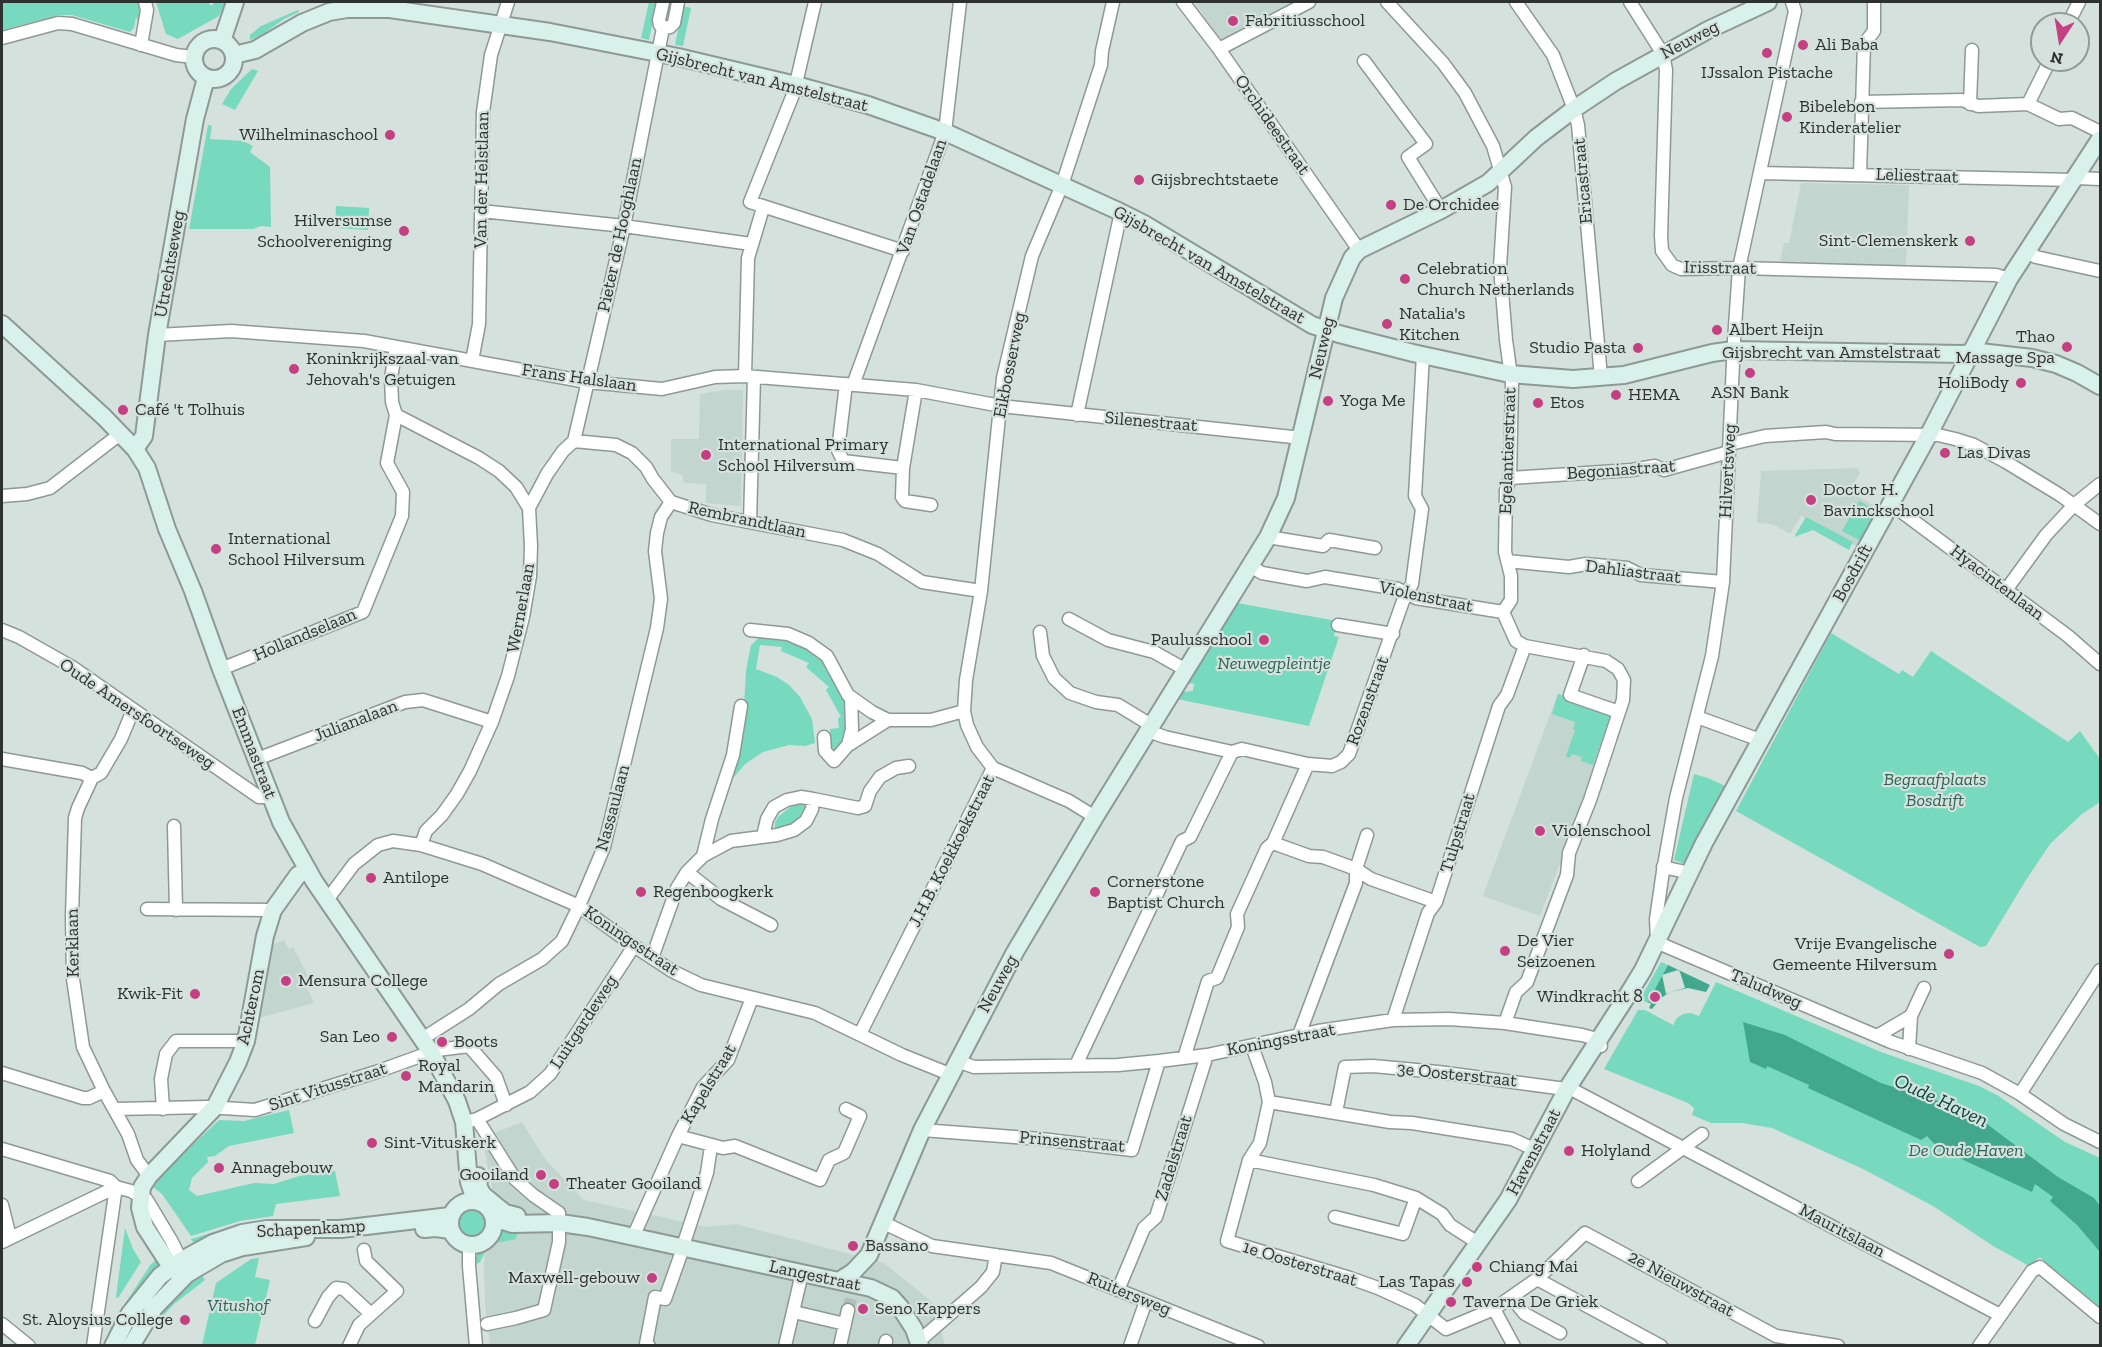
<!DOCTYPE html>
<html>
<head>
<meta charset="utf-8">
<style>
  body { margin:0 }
  #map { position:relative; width:2102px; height:1347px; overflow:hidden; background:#d5e1dd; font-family:"Zilla Slab",serif }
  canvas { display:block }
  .frame { position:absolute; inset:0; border:3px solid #2d3230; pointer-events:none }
  .north { position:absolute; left:2030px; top:12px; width:60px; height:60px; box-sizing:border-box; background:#d5e1dd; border:2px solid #929b98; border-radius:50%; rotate:192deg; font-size:16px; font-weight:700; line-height:24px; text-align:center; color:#2d3230 }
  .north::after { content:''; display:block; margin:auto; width:21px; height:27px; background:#c54082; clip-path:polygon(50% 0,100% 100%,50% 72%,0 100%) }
</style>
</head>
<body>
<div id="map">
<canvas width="2102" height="1347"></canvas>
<div class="frame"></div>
<div class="north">N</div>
</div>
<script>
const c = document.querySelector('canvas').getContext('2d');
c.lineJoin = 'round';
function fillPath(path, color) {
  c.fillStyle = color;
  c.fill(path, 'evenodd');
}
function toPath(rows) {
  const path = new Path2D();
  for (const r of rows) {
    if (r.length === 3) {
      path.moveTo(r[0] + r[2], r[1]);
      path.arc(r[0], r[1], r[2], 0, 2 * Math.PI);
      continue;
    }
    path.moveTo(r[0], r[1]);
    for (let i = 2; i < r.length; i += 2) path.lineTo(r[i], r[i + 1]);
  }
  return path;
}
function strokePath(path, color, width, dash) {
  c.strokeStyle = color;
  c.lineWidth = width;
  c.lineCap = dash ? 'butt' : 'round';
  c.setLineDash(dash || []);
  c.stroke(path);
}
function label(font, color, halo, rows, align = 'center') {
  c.font = font + ' "Zilla Slab",serif';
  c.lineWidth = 4.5;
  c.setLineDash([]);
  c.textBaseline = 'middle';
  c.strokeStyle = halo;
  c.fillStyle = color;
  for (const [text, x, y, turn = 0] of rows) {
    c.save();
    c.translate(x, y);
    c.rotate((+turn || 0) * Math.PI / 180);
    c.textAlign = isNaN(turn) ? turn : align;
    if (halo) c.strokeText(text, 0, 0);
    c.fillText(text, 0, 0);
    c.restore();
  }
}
const built = toPath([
  [1194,2,1298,2,1221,40],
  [1801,183,1909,185,1906,266,1780,262,1784,243,1789,243],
  [724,390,743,390,741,506,706,503,706,484,684,483,682,475,671,471,671,439,699,439,700,394],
  [1858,468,1860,473,1849,492,1879,508,1858,547,1801,516,1790,534,1772,524,1757,523,1761,471],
  [1558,693,1612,713,1594,765,1597,767,1540,916,1483,896],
  [284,940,289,949,293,947,308,976,306,977,309,986,307,987,314,1003,258,1018,272,945],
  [522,1122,545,1159,584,1200,706,1227,736,1224,884,1263,932,1302,945,1345,490,1345,485,1305,484,1264,485,1253,495,1231,497,1213,482,1138]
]);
const green = toPath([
  [2,2,139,2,141,10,139,23,136,17,134,28,130,32,72,15,59,15,2,30],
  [156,2,207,2,212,6,214,2,225,2,219,16,178,39,166,34],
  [649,2,657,2,649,40,641,38],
  [683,6,691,8,683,46,675,45],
  [298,10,299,12,284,19,262,35,250,40,250,35,261,26],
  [252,69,258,71,235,110,222,104,231,89],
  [208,125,212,126,210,139,243,141,253,146,250,152,270,167,271,227,261,226,253,229,189,229],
  [336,206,369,208,368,230,335,228],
  [1859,501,1877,511,1861,541,1842,531],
  [1806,517,1853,542,1849,550,1813,530,1794,537],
  [1237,603,1337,621,1334,636,1339,637,1309,726,1177,699,1182,692,1193,691,1194,684,1188,683,1206,656],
  [1831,633,1899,674,1902,670,1913,677,1931,651,2068,742,2080,731,2100,759,2100,802,2082,814,2050,844,2026,880,1986,946,1980,947,1736,811],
  [759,638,781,638,801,643,821,657,848,703,849,722,841,751,834,751,831,744,830,729,839,728,838,718,841,717,826,690,829,687,806,667,809,663,781,651,782,647,760,645,756,669,777,677,789,685,800,697,812,719,815,743,805,746,789,745,763,752,745,764,730,782,744,706,746,671,751,645],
  [1558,694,1611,714,1593,765,1581,761,1582,757,1572,754,1570,758,1566,756,1575,730,1573,729,1575,722,1552,714],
  [1694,774,1708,778,1725,786,1685,864,1674,860],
  [805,804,809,807,801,818,788,828,775,832,775,822,779,816,793,805],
  [1661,962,1668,965,1648,1003,1640,999],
  [1716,982,1881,1052,1979,1086,1997,1095,2065,1142,2100,1158,2100,1310,2041,1258,2038,1258,2031,1267,1993,1246,1933,1206,1861,1168,1772,1128,1742,1123,1711,1123,1692,1115,1694,1108,1688,1103,1604,1069,1638,1010,1645,1010,1673,1025,1677,1018,1683,1014,1690,1013,1699,1016],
  [289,1110,294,1133,229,1146,215,1156,207,1157,208,1162,192,1178,189,1190,197,1196,254,1183,274,1184,299,1176,335,1171,340,1196,276,1204,273,1216,240,1221,191,1236,162,1194,153,1187,163,1173,219,1120,244,1121],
  [472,1223,16],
  [416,1213,197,1248,191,1239,224,1229,263,1221,287,1219,315,1220,356,1218],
  [502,1227,518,1227,516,1239,496,1243,486,1250,480,1262,476,1264,474,1262,479,1251],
  [125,1228,133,1249,141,1262,118,1298,116,1297],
  [159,1258,158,1268,125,1306,103,1346,113,1322,134,1290,151,1264],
  [259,1258,255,1277,270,1280,255,1345,202,1345,216,1283,251,1259],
  [199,1271,205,1280,174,1304,149,1331,138,1336]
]);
const water = toPath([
  [1668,965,1710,985,1706,992,1688,988,1670,992,1685,988,1680,972,1678,970,1662,975,1666,994,1670,992,1661,998,1652,1009,1649,1008,1651,1004,1648,1002],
  [1743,1022,1785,1035,1881,1083,1957,1107,1976,1116,2058,1177,2094,1198,2100,1206,2100,1252,2077,1225,2050,1201,2053,1197,2035,1184,2032,1192,1938,1148,1927,1136,1921,1140,1808,1088,1809,1085,1767,1066,1766,1069,1750,1062]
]);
const streetTunnel = toPath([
  [848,1310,851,1299]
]);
const street = toPath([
  [815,2,794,92,750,202,903,251],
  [1183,2,1219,49,1359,250],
  [1387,2,1443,63,1465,93,1493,146,1505,187,1500,267,1506,340,1512,383,1510,478,1506,490,1505,552,1511,576,1511,600,1503,612],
  [1516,2,1553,55,1574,109,1578,125,1601,377],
  [1630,2,1663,54,1666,70,1661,236,1662,251,1672,265,1681,269,1739,268,1996,275,2009,279],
  [2068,24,2079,2],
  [663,28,670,27,674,23,678,2],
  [2,38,58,23,72,24,176,55,193,57],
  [141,45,147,10,145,2],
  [1219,49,1309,2],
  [1364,61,1426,144,1408,157,1441,210],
  [1861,102,1962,100,1978,106,2028,104,2059,119,2072,118,2100,132],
  [1970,104,1972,50],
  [2028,104,2050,60],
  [1760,173,2074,180],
  [1860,174,1864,44,1874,31,1874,2],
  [2076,178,2100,179],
  [481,211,624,226,751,244],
  [2026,251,2036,257,2100,271],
  [157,335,231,331,364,341,587,382,662,389,715,377,745,376,916,390,1001,406,1302,438],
  [396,348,391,378,392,402,396,415,479,458,499,471,516,487,529,508,531,546,530,576,523,617,508,676,492,722,470,771,457,794,442,815,426,831,421,845],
  [472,361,479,324,483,112,491,55,508,2],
  [745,376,748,258,763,208],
  [846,384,838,450,843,461,903,468,916,390],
  [853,385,945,132,960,2],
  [1077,415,1121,212],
  [574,441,624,226,663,28,660,25,659,20,663,2],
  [1730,444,1765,436,1826,432,1835,434,1938,435,1955,439,1974,445,2006,462,2060,495,2100,524],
  [903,468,902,497,905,501,931,505],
  [1510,478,1632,470,1655,466,1664,470,1729,452],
  [2,496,27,494,50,488,120,434],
  [1891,504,2068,636,2100,664],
  [529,508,547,474,563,451,574,441,616,445,632,453,646,467,653,479,671,502,712,515,843,540,878,554,922,582,981,591],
  [750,522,754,377],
  [1268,537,1323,546,1329,540,1375,548],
  [1507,561,1569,567,1586,564,1627,568,1641,575,1723,582],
  [1250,566,1262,573,1307,581,1325,577,1398,589,1416,598,1503,612,1516,641,1525,646,1606,661,1618,669,1624,680,1623,700,1590,800,1569,853,1567,875,1527,982,1516,992,1505,1023],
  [2006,590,2046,535,2074,505,2100,484],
  [1069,619,1108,640,1154,652,1186,670],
  [1338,625,1393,634],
  [2,630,19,637,72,667,259,797,271,797],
  [750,630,788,634,809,643,827,656,848,695,872,712,888,720,931,720,964,711],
  [1040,632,1043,656,1054,678,1070,693,1096,702,1118,705,1151,725],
  [1584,655,1570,695,1619,712],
  [221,669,363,612,402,516,403,492,387,463,396,415],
  [133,710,121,739,101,773,92,778,78,808,75,818,72,916,73,979,83,1047,104,1091,128,1134,137,1160,149,1176],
  [1697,717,1760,740],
  [1148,731,1165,737,1232,752,1242,749,1308,764],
  [824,737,825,751,834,761,847,746,888,720],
  [848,745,852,729,851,697],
  [2,759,82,773,92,778],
  [257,759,405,702,423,700,492,722],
  [813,799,858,808,865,806,870,791,880,777,896,768,909,766],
  [1095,817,1069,801,993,768,977,747,967,725,964,711,966,680,981,591,1003,378,1032,256,1062,185,1101,65,1102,51,1113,2],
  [174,826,176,910],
  [1273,843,1309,856,1323,857,1356,869,1371,879,1436,902],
  [703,856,712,819,733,755,741,706],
  [1663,867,1690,873],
  [687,872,721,899,771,925],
  [327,900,354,864,378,845,393,841,421,845,482,864,579,906,634,946,672,971,701,985,815,1013,902,1055,952,1075],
  [147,909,273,910],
  [1657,939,1656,919,1663,871,1676,798,1712,656,1723,582,1734,341,1739,268,1795,11,1792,2],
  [1656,942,1891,1042,1982,1073,2020,1094,2064,1124,2100,1142],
  [652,958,677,888,687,872,703,856,731,841,777,835,794,830,806,821,812,809,813,799,801,797,787,800,774,807,767,819,763,836],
  [1393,1020,1428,913,1436,902,1499,706,1507,695,1525,646],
  [860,1034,993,768],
  [1299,1035,1356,883,1356,869,1367,835],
  [1877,1036,1911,1016,1924,988],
  [422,1039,469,1009,499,984,542,959,562,941,579,906,604,847,657,628,661,599,655,551,657,533,661,517,671,502],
  [1252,1046,1265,1082,1269,1102,1260,1143,1249,1160,1227,1241,1350,1278,1378,1288,1415,1305,1446,1329,1494,1309,1537,1279,1585,1233,1776,1336,1838,1346],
  [1909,1049,1911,1016],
  [1184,1058,1208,981,1217,978,1238,927,1237,914,1267,848,1273,843,1308,764,1332,766,1341,762,1349,754,1403,601,1412,584,1422,509,1415,496,1423,355],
  [957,1064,963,1063,974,1067,1118,1065,1159,1061,1207,1055,1318,1031,1393,1020,1449,1019,1505,1023,1582,1035,1593,1038,1601,1046],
  [1076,1065,1182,841,1190,837,1232,752],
  [2,1073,83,1098,89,1098,104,1091],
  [2020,1094,2100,970],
  [1269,1102,1390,1122,1412,1123,1512,1139,1536,1150],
  [116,1109,207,1107,255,1110,376,1072,437,1050,469,1046,496,1077,506,1105],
  [163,1109,161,1079,166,1054,176,1041,246,1041],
  [1336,1112,1345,1067,1373,1066,1438,1072,1573,1090,2000,1315],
  [477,1119,515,1179,533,1195,559,1213,559,1242,544,1310,516,1318,487,1324],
  [469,1121,477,1119,530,1092,550,1074,634,946],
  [922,1130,1041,1139,1132,1150,1159,1061],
  [678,1136,723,1148,735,1146,820,1180,829,1160,844,1153,860,1116,846,1109],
  [2,1149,110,1181,116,1187,131,1191,147,1200,171,1240,185,1268],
  [1249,1160,1374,1185,1416,1198,1442,1214,1450,1225,1478,1243],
  [1638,1181,1702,1134],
  [2,1205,10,1237],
  [1335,1217,1403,1234,1416,1198],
  [882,1222,932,1246,1051,1263,1258,1346],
  [634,1235,678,1136,703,1087,728,1060,752,998],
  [2,1242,116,1187],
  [469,1245,469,1266,476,1346],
  [683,1246,707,1173,711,1146],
  [1537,1279,1661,1346],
  [1118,1290,1144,1228,1156,1217,1207,1055],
  [1511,1297,1525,1314,1560,1333],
  [1494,1309,1514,1346],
  [794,1312,845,1324],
  [315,1321,328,1297,336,1288,344,1289,371,1314],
  [2,1324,29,1346],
  [918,1342,981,1287,993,1272,996,1255],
  [93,1346,116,1187],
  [349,1346,359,1325,397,1291,366,1261,364,1250],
  [649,1346,646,1344,655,1297,665,1299,682,1251],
  [785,1346,802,1273],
  [840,1346,848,1310],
  [885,1346,886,1341],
  [1130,1346,1146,1301],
  [1979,1346,2032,1271,2040,1267,2100,1317]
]);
const secondary = toPath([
  [214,59,20],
  [222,41,235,2],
  [234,55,255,50,302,23,329,12,347,9,390,9,550,32,678,57,796,85,868,105,945,132,1116,210,1146,225,1312,325,1339,334,1413,353,1510,374,1573,379,1624,375,1712,353,1733,350,1962,354,1980,352,2032,358,2056,364,2077,373,2100,386],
  [2,324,104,417,135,449,147,468,167,529,193,591,221,669,281,822,314,881,431,1052,457,1101,464,1122,469,1182,475,1200],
  [135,449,144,436,157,335,195,119,206,78],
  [478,1176,479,1188,483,1195,505,1213,517,1216],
  [472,1223,22],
  [494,1218,512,1224,560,1223,588,1227,871,1288,892,1298,900,1307,914,1329,920,1346],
  [424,1229,436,1228,450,1230],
  [183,1277,171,1267,145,1227,140,1208,142,1187,149,1176,215,1107,238,1062,246,1041,265,936,273,910,298,875,308,870],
  [839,1281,853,1272,869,1255,922,1130,1015,952,1095,817,1268,537,1286,498,1334,298,1352,258,1359,250,1441,210,1488,183,1536,138,1574,109,1616,81,1708,30,1768,2],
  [113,1346,130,1313,160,1276,182,1260,213,1243,242,1233,267,1229,341,1229,450,1216],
  [131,1346,154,1308,187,1274,221,1254,243,1247,306,1237],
  [1406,1346,1508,1200,1567,1089,1627,996,1643,970,1704,843,1928,436,2009,279,2100,139]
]);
const markers = [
  [1233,21,6,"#c54082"],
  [1803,45,6,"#c54082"],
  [1767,53,6,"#c54082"],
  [1787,117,6,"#c54082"],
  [390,135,6,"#c54082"],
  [1139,180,6,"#c54082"],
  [1391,205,6,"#c54082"],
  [404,231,6,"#c54082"],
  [1970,241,6,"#c54082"],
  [1405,279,6,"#c54082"],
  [1387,324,6,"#c54082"],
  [1717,330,6,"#c54082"],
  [2067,347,6,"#c54082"],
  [1638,348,6,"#c54082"],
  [294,369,6,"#c54082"],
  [1750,373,6,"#c54082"],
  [2021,383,6,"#c54082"],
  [1616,395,6,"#c54082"],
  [1328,401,6,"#c54082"],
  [1538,403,6,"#c54082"],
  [123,410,6,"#c54082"],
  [1945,453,6,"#c54082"],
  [706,455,6,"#c54082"],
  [1811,500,6,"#c54082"],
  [216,549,6,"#c54082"],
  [1264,640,6,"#c54082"],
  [1540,831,6,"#c54082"],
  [371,878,6,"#c54082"],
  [641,892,6,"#c54082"],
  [1095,892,6,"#c54082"],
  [1505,951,6,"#c54082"],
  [1949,954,6,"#c54082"],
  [286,981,6,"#c54082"],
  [195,994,6,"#c54082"],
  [1655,997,6,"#c54082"],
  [392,1037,6,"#c54082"],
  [442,1042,6,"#c54082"],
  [406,1076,6,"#c54082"],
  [372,1143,6,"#c54082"],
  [1569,1151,6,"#c54082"],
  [219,1168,6,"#c54082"],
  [541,1175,6,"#c54082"],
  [554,1184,6,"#c54082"],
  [853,1246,6,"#c54082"],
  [1477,1267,6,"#c54082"],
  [652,1278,6,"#c54082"],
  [1467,1282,6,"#c54082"],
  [1451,1302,6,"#c54082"],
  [863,1309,6,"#c54082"],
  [185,1320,6,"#c54082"]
];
const poiNames = [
  ["Fabritiusschool",1245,21],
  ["Ali Baba",1815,45],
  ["IJssalon Pistache",1767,73,"center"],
  ["Bibelebon",1799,107],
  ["Kinderatelier",1799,128],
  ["Wilhelminaschool",378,135,"right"],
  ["Gijsbrechtstaete",1151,180],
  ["De Orchidee",1403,205],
  ["Hilversumse",392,221,"right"],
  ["Schoolvereniging",392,242,"right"],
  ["Sint-Clemenskerk",1958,241,"right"],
  ["Celebration",1417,269],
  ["Church Netherlands",1417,290],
  ["Natalia's",1399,314],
  ["Kitchen",1399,335],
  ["Albert Heijn",1729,330],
  ["Thao",2055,337,"right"],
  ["Massage Spa",2055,358,"right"],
  ["Studio Pasta",1626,348,"right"],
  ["Koninkrijkszaal van",306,359],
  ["Jehovah's Getuigen",306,380],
  ["HoliBody",2009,383,"right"],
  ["ASN Bank",1750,393,"center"],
  ["HEMA",1628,395],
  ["Yoga Me",1340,401],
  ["Etos",1550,403],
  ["Café 't Tolhuis",135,410],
  ["International Primary",718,445],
  ["School Hilversum",718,466],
  ["Las Divas",1957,453],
  ["Doctor H.",1823,490],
  ["Bavinckschool",1823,511],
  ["International",228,539],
  ["School Hilversum",228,560],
  ["Paulusschool",1252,640,"right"],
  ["Violenschool",1552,831],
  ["Antilope",383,878],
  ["Cornerstone",1107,882],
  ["Baptist Church",1107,903],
  ["Regenboogkerk",653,892],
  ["De Vier",1517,941],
  ["Seizoenen",1517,962],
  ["Vrije Evangelische",1937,944,"right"],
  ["Gemeente Hilversum",1937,965,"right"],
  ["Mensura College",298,981],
  ["Kwik-Fit",183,994,"right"],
  ["Windkracht 8",1643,997,"right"],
  ["San Leo",380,1037,"right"],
  ["Boots",454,1042],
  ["Royal",418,1066],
  ["Mandarin",418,1087],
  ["Sint-Vituskerk",384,1143],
  ["Holyland",1581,1151],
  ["Annagebouw",231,1168],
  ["Gooiland",529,1175,"right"],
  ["Theater Gooiland",566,1184],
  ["Bassano",865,1246],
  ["Chiang Mai",1489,1267],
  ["Maxwell-gebouw",640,1278,"right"],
  ["Las Tapas",1455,1282,"right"],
  ["Taverna De Griek",1463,1302],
  ["Seno Kappers",875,1309],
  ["St. Aloysius College",173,1320,"right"]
];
const streetNames = [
  ["Neuweg",1690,40,-28],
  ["Gijsbrecht van Amstelstraat",762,80,14],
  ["Orchideestraat",1272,125,55],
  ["Leliestraat",1917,176,2],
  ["Van der Helstlaan",482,180,-89],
  ["Ericastraat",1583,181,-95],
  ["Van Ostadelaan",922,197,-71],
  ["Pieter de Hooghlaan",620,235,-78],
  ["Utrechtseweg",170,264,-80],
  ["Gijsbrecht van Amstelstraat",1209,265,30],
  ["Irisstraat",1720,268,1],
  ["Neuweg",1322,348,-77],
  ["Gijsbrecht van Amstelstraat",1831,353],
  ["Eikbosserweg",1010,365,-79],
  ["Frans Halslaan",579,378,8],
  ["Silenestraat",1151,422,5],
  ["Egelantierstraat",1508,451,-88],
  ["Begoniastraat",1621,470,-4],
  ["Hilvertsweg",1728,471,-87],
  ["Rembrandtlaan",747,520,12],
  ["Dahliastraat",1633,572,7],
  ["Bosdrift",1853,573,-61],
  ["Hyacintenlaan",1997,583,37],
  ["Violenstraat",1426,597,12],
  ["Wernerlaan",521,608,-80],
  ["Hollandselaan",305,635,-23],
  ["Rozenstraat",1368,701,-70],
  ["Oude Amersfoortseweg",137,714,34],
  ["Julianalaan",356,721,-21],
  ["Emmastraat",254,753,69],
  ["Nassaulaan",613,808,-75],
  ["Tulpstraat",1458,833,-73],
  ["J.H.B. Koekkoekstraat",952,851,-63],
  ["Koningsstraat",631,941,34],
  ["Kerklaan",73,943,-91],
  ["Neuweg",998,984,-61],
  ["Taludweg",1766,989,23],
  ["Achterom",251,1007,-78],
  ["Luitgardeweg",584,1022,-57],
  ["Koningsstraat",1281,1040,-11],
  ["3e Oosterstraat",1457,1075,6],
  ["Kapelstraat",709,1084,-59],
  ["Sint Vitusstraat",328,1087,-18],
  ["Prinsenstraat",1072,1142,5],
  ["Havenstraat",1534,1152,-62],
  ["Zadelstraat",1174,1158,-73],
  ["Schapenkamp",311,1229,-3],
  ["Mauritslaan",1842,1231,28],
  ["1e Oosterstraat",1300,1264,17],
  ["Langestraat",815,1276,12],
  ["2e Nieuwstraat",1681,1284,29],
  ["Ruitersweg",1129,1294,22]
];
const parkNames = [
  ["Neuwegpleintje",1274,664],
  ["Begraafplaats",1935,780],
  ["Bosdrift",1935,801],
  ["De Oude Haven",1966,1151],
  ["Vitushof",238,1306]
];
const waterNames = [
  ["Oude Haven",1941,1101,25]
];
fillPath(built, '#c2d5ce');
fillPath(green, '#77d9be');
fillPath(water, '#41a88e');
strokePath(streetTunnel, '#b3beba', 12, [12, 6]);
strokePath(street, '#8e9995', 15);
strokePath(secondary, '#8e9995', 20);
strokePath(street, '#fff', 12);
strokePath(secondary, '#d8f2eb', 16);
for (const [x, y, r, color] of markers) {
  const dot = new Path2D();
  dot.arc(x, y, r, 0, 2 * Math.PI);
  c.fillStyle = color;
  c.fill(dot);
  strokePath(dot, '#d5e1dd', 2);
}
label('18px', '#2d3230', '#d5e1dd', poiNames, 'left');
label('18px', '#2d3230', '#d5e1dd', streetNames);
label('italic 18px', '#2d6455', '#d5e1dd', parkNames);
label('italic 20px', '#074538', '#d5e1dd', waterNames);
</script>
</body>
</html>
